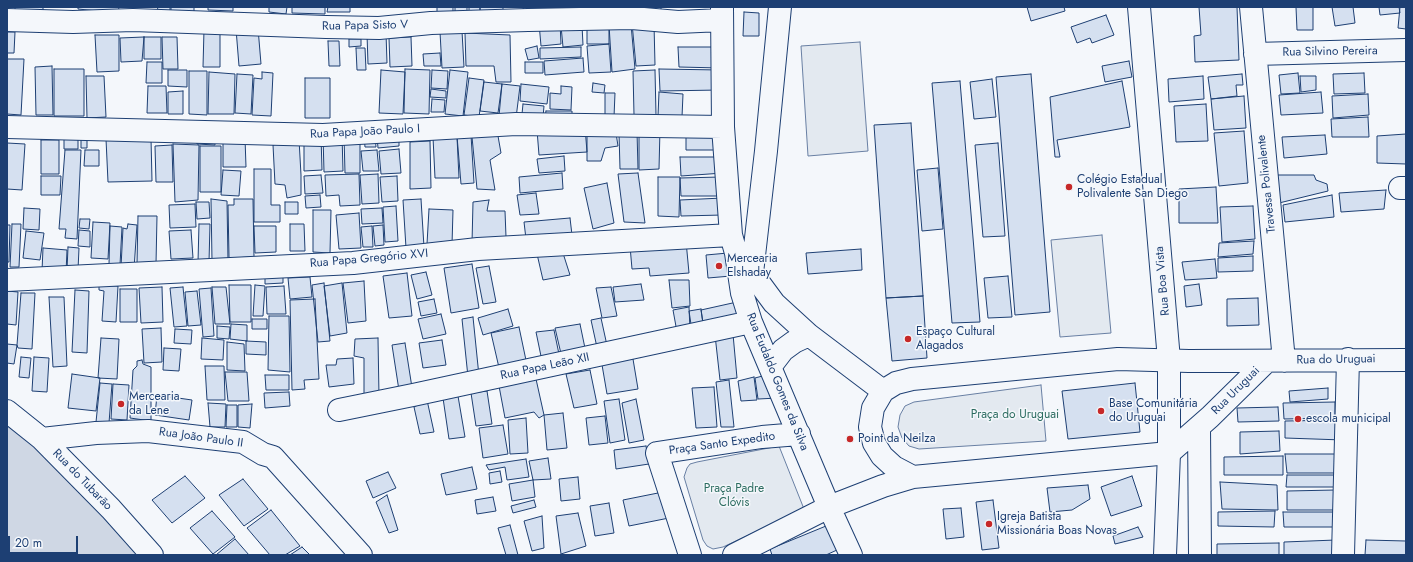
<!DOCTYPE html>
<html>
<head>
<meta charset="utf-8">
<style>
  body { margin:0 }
  #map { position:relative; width:1413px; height:562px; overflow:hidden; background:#f4f7fb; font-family:Jost,sans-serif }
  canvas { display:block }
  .frame { position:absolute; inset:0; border:8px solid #1d3f73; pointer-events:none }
  .scale { position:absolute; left:8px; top:536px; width:70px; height:18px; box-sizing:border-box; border:2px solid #1d3f73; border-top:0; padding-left:5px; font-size:12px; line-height:14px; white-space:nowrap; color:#1d3f73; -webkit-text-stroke:3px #f4f7fb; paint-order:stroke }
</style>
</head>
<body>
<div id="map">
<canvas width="1413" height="562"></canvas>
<div class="frame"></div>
<div class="scale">20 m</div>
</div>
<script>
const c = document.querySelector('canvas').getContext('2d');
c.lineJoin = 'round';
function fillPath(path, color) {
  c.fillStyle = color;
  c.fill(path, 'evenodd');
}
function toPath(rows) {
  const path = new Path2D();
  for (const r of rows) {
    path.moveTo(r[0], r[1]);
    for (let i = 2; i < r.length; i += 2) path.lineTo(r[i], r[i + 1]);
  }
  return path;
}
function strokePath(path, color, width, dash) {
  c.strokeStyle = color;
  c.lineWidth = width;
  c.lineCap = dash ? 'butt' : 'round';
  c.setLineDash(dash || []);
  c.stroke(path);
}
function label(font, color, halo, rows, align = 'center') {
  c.font = font + ' Jost,sans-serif';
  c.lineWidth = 3;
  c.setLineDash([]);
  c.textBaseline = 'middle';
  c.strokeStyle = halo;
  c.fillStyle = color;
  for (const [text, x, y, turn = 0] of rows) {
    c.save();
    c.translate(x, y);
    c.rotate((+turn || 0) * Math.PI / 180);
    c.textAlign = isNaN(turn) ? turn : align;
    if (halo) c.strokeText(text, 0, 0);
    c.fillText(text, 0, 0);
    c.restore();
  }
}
const green = toPath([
  [860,42,868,151,808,156,801,46,860,42],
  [1102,235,1111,333,1060,337,1051,240,1102,235],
  [1041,385,1046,441,919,449,909,446,902,438,898,427,900,415,905,406,914,402,1041,385],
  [779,446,804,509,723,547,713,549,707,546,703,540,684,477,687,468,690,464,697,462,779,446]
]);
const water = toPath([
  [7,423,45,455,82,491,138,555,7,555,7,423]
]);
const building = toPath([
  [15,7,43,7,43,18,15,18,15,7],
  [78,7,119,7,118,13,78,9,78,7],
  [158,7,170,7,170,11,157,11,158,7],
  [171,7,194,7,194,13,171,12,171,7],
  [208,7,233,7,233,11,208,10,208,7],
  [269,7,287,7,286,14,269,12,269,7],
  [292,7,325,7,325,14,292,13,292,7],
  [328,7,350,7,350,12,327,12,328,7],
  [437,7,453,7,453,12,437,12,437,7],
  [455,7,467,7,467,13,455,13,455,7],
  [469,7,480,7,480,13,469,13,469,7],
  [480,7,503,7,503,15,480,15,480,7],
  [523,7,554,7,554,13,524,14,523,7],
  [556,7,569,7,569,14,556,14,556,7],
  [648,7,661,7,661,10,648,11,648,7],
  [1027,7,1064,7,1065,11,1031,21,1027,7],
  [1199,7,1237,7,1239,60,1195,62,1194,36,1201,35,1199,7],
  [1296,7,1313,7,1313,30,1297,30,1296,7],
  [1332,7,1353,7,1355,23,1335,26,1332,7],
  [1379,7,1399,7,1400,13,1380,15,1379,7],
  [1400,7,1406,7,1406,29,1398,28,1400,7],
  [744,12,759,13,759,36,743,36,744,12],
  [1106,15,1114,35,1092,43,1090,38,1077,43,1071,27,1106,15],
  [609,20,609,44,587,44,587,21,609,20],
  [560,22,561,44,541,46,539,23,560,22],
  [632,23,654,24,655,65,636,66,632,23],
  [631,24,635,69,612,72,609,25,631,24],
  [582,25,583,45,563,47,561,26,582,25],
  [258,28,261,64,239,66,236,29,258,28],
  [204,30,220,31,220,67,203,67,204,30],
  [462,31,464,67,442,68,440,32,462,31],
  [7,32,15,32,14,53,7,53,7,32],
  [386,33,387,63,368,64,367,34,386,33],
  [465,33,510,35,511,82,496,82,494,66,466,66,465,33],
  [95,35,119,35,119,71,97,72,95,35],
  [144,37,142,61,121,62,120,38,144,37],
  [144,37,161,37,161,59,144,59,144,37],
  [162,37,177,37,178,69,163,69,162,37],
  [411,37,412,66,390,67,389,38,411,37],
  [349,39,361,39,361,46,349,47,349,39],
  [328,41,339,41,340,66,329,66,328,41],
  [609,44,611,72,589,73,587,46,609,44],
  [537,46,539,58,528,60,525,49,537,46],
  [581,47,581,57,540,59,540,48,581,47],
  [678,47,720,47,720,68,679,67,678,47],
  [356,48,365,48,366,70,357,70,356,48],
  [440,53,441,66,424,66,423,54,440,53],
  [583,58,584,72,545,75,544,61,583,58],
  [7,59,24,59,21,115,7,114,7,59],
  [1129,61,1132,77,1105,82,1102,66,1129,61],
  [147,62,162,62,162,83,146,83,147,62],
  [525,62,543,62,543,73,525,73,525,62],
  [52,66,53,115,36,115,35,67,52,66],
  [54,69,84,69,84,116,54,116,54,69],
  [405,69,430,70,429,114,404,113,405,69],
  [659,69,720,70,720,90,660,91,659,69],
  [168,70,187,70,187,87,168,86,168,70],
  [381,70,405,72,403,114,379,113,381,70],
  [432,70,448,71,447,89,431,88,432,70],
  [450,70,468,72,463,116,445,114,450,70],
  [655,70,656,115,634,115,633,71,655,70],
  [189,71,207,71,207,115,189,114,189,71],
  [209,72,235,74,234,114,208,114,209,72],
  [262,72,273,73,271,116,252,115,254,78,262,79,262,72],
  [1298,73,1300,93,1281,94,1279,75,1298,73],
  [1364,73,1365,93,1334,94,1333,74,1364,73],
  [237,74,253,75,251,114,235,113,237,74],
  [1031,74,1050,312,1015,315,996,77,1031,74],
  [1242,74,1243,85,1236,85,1237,96,1211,99,1208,77,1242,74],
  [86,76,104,76,106,117,87,118,86,76],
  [1203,76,1204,99,1169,102,1168,79,1203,76],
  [1300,76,1316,76,1316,90,1301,92,1300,76],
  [305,78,330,78,330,118,305,118,305,78],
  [469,78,484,80,479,117,464,115,469,78],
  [992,79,996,117,974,119,970,82,992,79],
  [960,81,980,322,952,323,932,83,960,81],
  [1122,81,1130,127,1057,140,1060,157,1055,157,1050,97,1122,81],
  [484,82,502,84,498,113,480,111,484,82],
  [593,83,605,85,604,93,592,92,593,83],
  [502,84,520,86,516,118,499,116,502,84],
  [521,84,549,87,547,104,520,101,521,84],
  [148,86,166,86,167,113,147,113,148,86],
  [561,86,572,87,571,110,550,109,550,93,561,94,561,86],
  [431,89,446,91,446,98,430,97,431,89],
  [183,91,183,114,168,114,168,92,183,91],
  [659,92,683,94,682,117,658,116,659,92],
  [1321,92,1323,113,1281,115,1279,95,1321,92],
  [605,93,615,93,614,117,605,116,605,93],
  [1368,94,1369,115,1333,118,1332,96,1368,94],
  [1244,96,1246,128,1214,130,1211,99,1244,96],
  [432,99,445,100,444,112,431,112,432,99],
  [523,104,544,106,543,117,522,114,523,104],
  [1206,104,1208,141,1176,142,1174,106,1206,104],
  [546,111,572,111,572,118,545,118,546,111],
  [1368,117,1369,137,1332,137,1331,119,1368,117],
  [911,123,923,296,886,298,874,125,911,123],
  [585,127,587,152,539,155,537,130,585,127],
  [639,129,660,129,659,169,639,170,639,129],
  [686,130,721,130,722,150,686,150,686,130],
  [637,131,638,169,620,169,619,133,637,131],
  [1244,131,1248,183,1219,186,1214,133,1244,131],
  [587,132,616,133,618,146,605,148,601,161,587,161,587,132],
  [1406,134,1406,164,1377,163,1377,136,1406,134],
  [342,135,343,171,324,172,323,136,342,135],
  [375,135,376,147,365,147,364,136,375,135],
  [399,135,399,146,378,148,377,136,399,135],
  [471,135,474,183,461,184,457,136,471,135],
  [1325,135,1327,154,1284,158,1282,137,1325,135],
  [197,136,215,137,215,145,197,144,197,136],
  [304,136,321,136,322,170,304,171,304,136],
  [344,136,360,136,360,173,345,173,344,136],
  [498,136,501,153,490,160,495,190,477,189,472,137,498,136],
  [433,137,457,137,459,178,435,178,433,137],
  [151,138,152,181,108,182,106,139,151,138],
  [223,138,245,138,246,167,223,167,223,138],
  [64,139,78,139,78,149,64,149,64,139],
  [81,139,87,140,87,148,81,148,81,139],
  [299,139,301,175,301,195,287,198,285,185,275,184,273,145,299,139],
  [41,140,59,140,59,174,41,174,41,140],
  [430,141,431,188,410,189,410,142,430,141],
  [7,143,25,144,22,190,7,189,7,143],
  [998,143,1005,236,983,237,975,145,998,143],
  [173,144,199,145,198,200,175,202,173,144],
  [172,145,173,182,156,182,155,146,172,145],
  [200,146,221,146,221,192,200,192,200,146],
  [399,149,401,173,381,174,379,151,399,149],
  [65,150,81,150,77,239,65,238,66,229,59,229,65,150],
  [85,150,99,150,99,166,84,166,85,150],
  [377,150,379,171,363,171,361,151,377,150],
  [564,156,565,171,539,173,537,159,564,156],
  [680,157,722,157,723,173,681,176,680,157],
  [938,168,943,229,922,231,917,170,938,168],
  [254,169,271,169,271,205,280,205,280,222,254,222,254,169],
  [223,170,241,171,239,196,221,195,223,170],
  [562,173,563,189,520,193,519,177,562,173],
  [638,173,645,223,624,222,618,174,638,173],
  [359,174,360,205,340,206,339,195,326,196,325,175,359,174],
  [378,174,379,203,362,204,360,175,378,174],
  [321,175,323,193,305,194,304,176,321,175],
  [1277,175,1314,175,1316,180,1327,184,1328,191,1279,203,1277,175],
  [41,176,61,176,60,195,41,195,41,176],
  [397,176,398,201,382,202,380,177,397,176],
  [658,177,680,177,679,217,658,216,658,177],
  [721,177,722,196,681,196,680,178,721,177],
  [607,183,614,223,593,229,584,188,607,183],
  [1216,187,1218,223,1179,223,1179,189,1216,187],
  [1386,190,1384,209,1341,212,1339,193,1386,190],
  [536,193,539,214,520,215,517,195,536,193],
  [320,195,321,207,306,208,305,196,320,195],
  [1332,195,1334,217,1285,222,1283,205,1332,195],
  [723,198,723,215,681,216,680,200,723,198],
  [211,199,227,201,228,261,212,261,211,199],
  [234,199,253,199,254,257,229,258,228,205,234,205,234,199],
  [421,199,424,247,406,248,403,200,421,199],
  [489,200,487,211,505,211,506,237,472,243,473,202,489,200],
  [196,202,209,202,210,218,197,219,196,202],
  [285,202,298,202,298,214,285,214,285,202],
  [195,204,196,227,170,228,169,205,195,204],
  [396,206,398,241,385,242,383,207,396,206],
  [1253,206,1255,239,1222,242,1220,207,1253,206],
  [24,208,40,209,39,230,23,229,24,208],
  [382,208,383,223,362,224,361,209,382,208],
  [429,209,453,210,452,245,427,244,429,209],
  [313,210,331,210,330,253,313,252,313,210],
  [359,213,361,248,339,249,336,215,359,213],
  [138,216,157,216,156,264,137,264,138,216],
  [570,218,572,235,526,239,524,222,570,218],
  [80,219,90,219,89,229,79,228,80,219],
  [93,222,110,223,108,259,91,258,93,222],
  [12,224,21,224,19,267,10,267,12,224],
  [128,224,137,225,134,269,121,267,123,228,127,229,128,224],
  [199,224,210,224,209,262,198,262,199,224],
  [290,224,304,224,305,251,290,251,290,224],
  [7,225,10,225,9,262,7,262,7,225],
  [383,225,384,245,375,246,373,226,383,225],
  [110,226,122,227,120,265,109,264,110,226],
  [254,226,276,226,276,252,255,253,254,226],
  [372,226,373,247,363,247,361,227,372,226],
  [79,230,90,231,90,247,78,246,79,230],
  [191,230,193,258,171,259,169,231,191,230],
  [26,231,44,233,40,260,23,258,26,231],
  [686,241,689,273,650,276,649,268,632,269,630,246,686,241],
  [1254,241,1253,254,1218,257,1219,243,1254,241],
  [68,247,79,248,78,270,67,270,68,247],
  [43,248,67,250,66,273,42,271,43,248],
  [861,249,862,270,808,274,806,253,861,249],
  [562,250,570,275,543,280,537,254,562,250],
  [728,253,731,276,708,278,706,255,728,253],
  [1253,256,1253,271,1218,272,1218,258,1253,256],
  [1215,259,1217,278,1185,280,1182,262,1215,259],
  [472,264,479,308,451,313,444,268,472,264],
  [489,266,496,302,483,304,476,268,489,266],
  [426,272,432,295,417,299,411,275,426,272],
  [407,273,412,316,389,318,383,276,407,273],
  [283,274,283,283,265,284,265,275,283,274],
  [1008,276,1012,317,988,318,984,278,1008,276],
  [310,277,312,297,290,299,288,278,310,277],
  [669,280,689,280,690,306,672,308,669,280],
  [364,281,366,321,348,323,343,283,364,281],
  [324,283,330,341,318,342,312,285,324,283],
  [342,283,347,333,330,336,324,286,342,283],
  [641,284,644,300,615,302,613,287,641,284],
  [1199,284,1202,305,1186,307,1184,286,1199,284],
  [99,285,118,286,116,322,102,321,104,291,99,290,99,285],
  [229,285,251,285,251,322,230,322,229,285],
  [255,285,265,286,263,316,253,316,255,285],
  [284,286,286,314,267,314,266,287,284,286],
  [162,287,163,322,141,323,139,288,162,287],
  [183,287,187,326,174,327,170,288,183,287],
  [212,287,226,287,230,324,215,324,212,287],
  [611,287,617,316,602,318,596,288,611,287],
  [211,288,214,336,203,337,199,289,211,288],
  [120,289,137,289,137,322,120,322,120,289],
  [75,290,89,291,87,353,72,352,75,290],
  [7,291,18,292,16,325,7,324,7,291],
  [197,291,201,325,188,326,185,292,197,291],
  [21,293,35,293,32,349,18,348,17,345,21,293],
  [923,296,927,358,892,361,886,298,923,296],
  [49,297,64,297,67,366,53,367,49,297],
  [1258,298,1259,325,1227,326,1227,299,1258,298],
  [315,299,319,379,304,380,305,389,292,390,290,300,315,299],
  [434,299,437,313,421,316,418,302,434,299],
  [737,302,741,319,703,324,701,310,737,302],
  [689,307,690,330,677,332,673,310,689,307],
  [508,309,513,326,483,335,478,318,508,309],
  [701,309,704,330,692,331,689,311,701,309],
  [441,314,446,334,423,339,418,319,441,314],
  [269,316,289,316,290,372,268,370,269,316],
  [473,317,479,376,468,377,462,319,473,317],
  [601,318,608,350,598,352,591,320,601,318],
  [252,319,267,319,267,329,252,329,252,319],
  [231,324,247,325,247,341,230,339,231,324],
  [580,324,586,353,562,358,555,328,580,324],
  [217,326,230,327,229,339,217,338,217,326],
  [519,327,527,365,500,372,491,333,519,327],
  [161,328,162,362,144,363,142,329,161,328],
  [175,329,192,330,191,344,174,343,175,329],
  [554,330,560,359,542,361,536,332,554,330],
  [733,334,737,378,720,380,715,335,733,334],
  [101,338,119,339,117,379,98,378,101,338],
  [202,338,224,340,223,360,201,359,202,338],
  [378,338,379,396,364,395,364,358,354,356,355,339,378,338],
  [442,340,446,365,423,368,419,343,442,340],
  [246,341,266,342,266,355,246,354,246,341],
  [227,342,244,344,245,371,227,370,227,342],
  [405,343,413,394,400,397,392,345,405,343],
  [7,344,17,345,14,364,7,363,7,344],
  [164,348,181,349,179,371,163,370,164,348],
  [632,353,638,389,607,394,601,359,632,353],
  [21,357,31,358,29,378,19,377,21,357],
  [34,357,49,358,47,392,32,391,34,357],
  [353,358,354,384,329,387,326,365,336,365,337,359,353,358],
  [142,360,143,364,151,367,151,421,130,418,133,370,137,366,137,361,142,360],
  [205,366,224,366,225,400,207,400,205,366],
  [590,370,597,404,574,408,566,374,590,370],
  [225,372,247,372,249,401,228,401,225,372],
  [72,374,100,378,96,411,68,408,72,374],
  [770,374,778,398,758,399,755,378,770,374],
  [265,375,289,375,289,390,266,390,265,375],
  [754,377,757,400,741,401,738,381,754,377],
  [536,379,544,415,539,418,534,412,505,418,499,386,536,379],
  [729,380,734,427,721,427,716,382,729,380],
  [100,383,112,384,109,423,96,422,100,383],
  [1135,383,1140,432,1068,439,1062,391,1135,383],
  [113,384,129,385,127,420,111,419,113,384],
  [714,387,717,427,696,428,692,388,714,387],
  [1328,388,1328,399,1290,402,1289,391,1328,388],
  [487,391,492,424,476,426,471,393,487,391],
  [289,392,290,406,265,408,264,393,289,392],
  [157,395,192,400,189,420,155,415,157,395],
  [458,396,465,437,449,439,443,398,458,396],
  [619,399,625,440,610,443,604,401,619,399],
  [636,399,644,440,629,443,622,403,636,399],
  [427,400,434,432,420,434,414,407,427,400],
  [1335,402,1335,418,1284,419,1283,403,1335,402],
  [208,403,226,404,225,427,210,427,208,403],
  [252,404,250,428,238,427,238,405,252,404],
  [227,405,237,405,237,427,226,427,227,405],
  [1278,407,1279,421,1238,422,1237,408,1278,407],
  [563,413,567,448,547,450,544,415,563,413],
  [605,416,608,443,589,445,586,418,605,416],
  [526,418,528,453,510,454,508,420,526,418],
  [1343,420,1343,440,1285,438,1285,421,1343,420],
  [503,425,508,454,483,458,479,428,503,425],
  [1279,431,1280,451,1240,454,1240,432,1279,431],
  [646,446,649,464,616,469,614,450,646,446],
  [1285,454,1335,454,1336,473,1287,473,1285,454],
  [1283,456,1283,475,1224,475,1224,457,1283,456],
  [548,458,551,479,533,480,529,461,548,458],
  [526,459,529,477,507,480,505,467,489,470,486,465,526,459],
  [472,467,477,489,446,495,441,474,472,467],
  [500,471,502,482,490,484,489,473,500,471],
  [388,472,396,488,373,498,366,481,388,472],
  [1287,475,1336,475,1336,487,1286,487,1287,475],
  [185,476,205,498,172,523,152,500,185,476],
  [1132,476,1142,506,1111,516,1101,487,1132,476],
  [578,477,580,499,561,501,559,479,578,477],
  [243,479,268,509,244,526,219,495,243,479],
  [533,480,535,497,512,501,509,484,533,480],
  [1220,482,1277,485,1278,510,1222,509,1220,482],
  [1088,485,1090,499,1072,510,1050,512,1047,488,1088,485],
  [1336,490,1337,510,1287,510,1287,491,1336,490],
  [663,492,669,518,629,526,623,500,663,492],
  [387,495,398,530,389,533,376,502,387,495],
  [493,497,496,511,477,514,475,500,493,497],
  [534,500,536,507,513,513,511,506,534,500],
  [993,500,999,548,982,550,976,502,993,500],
  [609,503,614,533,595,536,590,506,609,503],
  [961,508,964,537,946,539,943,509,961,508],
  [271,510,300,546,285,555,270,555,247,528,271,510],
  [212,511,235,537,213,554,190,528,212,511],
  [1275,511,1274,527,1218,526,1218,512,1275,511],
  [1283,512,1337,512,1337,527,1284,527,1283,512],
  [578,513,586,546,561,554,556,516,578,513],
  [542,516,544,548,532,551,524,521,542,516],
  [510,525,518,555,506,555,498,528,510,525],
  [826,526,837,550,826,555,772,555,770,549,826,526],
  [1138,527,1143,537,1115,544,1113,536,1138,527],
  [235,539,249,555,216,555,235,539],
  [1336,540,1337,555,1284,555,1284,542,1336,540],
  [1366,540,1406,541,1406,555,1365,555,1366,540],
  [1279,543,1279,555,1217,555,1217,544,1279,543],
  [302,547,310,555,290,555,302,547]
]);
const minor = toPath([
  [722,7,723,127,731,235,736,253,742,293,751,322,829,507,851,555],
  [1251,7,1284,361],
  [7,20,73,22,133,20,326,27,379,28,431,23,528,20,632,18,678,22,722,20],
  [1255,54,1406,50],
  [7,127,323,135,516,124,723,127],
  [1400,188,1406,188],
  [743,261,774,303,809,335,883,391],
  [752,273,766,151,780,7],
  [7,280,353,263,478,249,731,235],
  [770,367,783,350,794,342,809,335],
  [339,410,413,395,751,322],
  [7,411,42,439,111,509,152,555],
  [1199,427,1200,555],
  [42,439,96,433,148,431,243,442,263,454,273,457,361,555],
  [913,477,894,467,882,456,874,443,870,427,873,408,883,391,896,383,912,379,1118,359,1189,361,1406,360],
  [690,555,657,453,762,437,799,434],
  [734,555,829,507,883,486,913,477,1169,453,1210,417,1267,361],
  [1343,555,1348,359]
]);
const major = toPath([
  [1139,7,1169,360,1169,453,1165,555]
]);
const markers = [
  [1069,187,4,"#c62828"],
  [719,266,4,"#c62828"],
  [908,339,4,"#c62828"],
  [121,404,4,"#c62828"],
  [1101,411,4,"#c62828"],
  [1298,419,4,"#c62828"],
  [850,439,4,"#c62828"],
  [989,524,4,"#c62828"]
];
const streetNames = [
  ["Rua Papa Sisto V",365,26,-1],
  ["Rua Silvino Pereira",1330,52,-1],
  ["Rua Papa João Paulo I",365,132,-3],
  ["Travessa Polivalente",1267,184,-96],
  ["Rua Papa Gregório XVI",369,259,-5],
  ["Rua Boa Vista",1163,281,-95],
  ["Rua do Uruguai",1336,360,-1],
  ["Rua Papa Leão XII",545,367,-12],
  ["Rua Eudaldo Gomes da Silva",777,382,68],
  ["Rua Uruguai",1236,391,-45],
  ["Rua João Paulo II",201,438,8],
  ["Praça Santo Expedito",722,444,-8],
  ["Rua do Tubarão",82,480,46]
];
const poiNames = [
  ["Colégio Estadual",1077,180],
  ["Polivalente San Diego",1077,194],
  ["Mercearia",727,259],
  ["Elshaday",727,273],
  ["Espaço Cultural",916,332],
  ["Alagados",916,346],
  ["Mercearia",129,397],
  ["da Lene",129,411],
  ["Base Comunitária",1109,404],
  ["do Uruguai",1109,418],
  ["escola municipal",1306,419],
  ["Point da Neilza",858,439],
  ["Igreja Batista",997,517],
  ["Missionária Boas Novas",997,531]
];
const parkNames = [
  ["Praça do Uruguai",1015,415],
  ["Praça Padre",734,489],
  ["Clóvis",734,503]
];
fillPath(green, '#e3e9f0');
strokePath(green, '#687fa3', 1);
fillPath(water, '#cfd7e4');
strokePath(water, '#687fa3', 1);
fillPath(building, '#d5e0f0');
strokePath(building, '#1d3f73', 1);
strokePath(minor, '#1d3f73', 24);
strokePath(major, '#1d3f73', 24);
strokePath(minor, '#f4f7fb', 22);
strokePath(major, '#f4f7fb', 22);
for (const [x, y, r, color] of markers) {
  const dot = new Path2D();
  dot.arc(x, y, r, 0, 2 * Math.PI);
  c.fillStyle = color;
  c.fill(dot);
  strokePath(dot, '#f4f7fb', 1.5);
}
label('12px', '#1d3f73', '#f4f7fb', streetNames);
label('12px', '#1d3f73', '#f4f7fb', poiNames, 'left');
label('12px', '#2c6c60', '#f4f7fb', parkNames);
</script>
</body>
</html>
